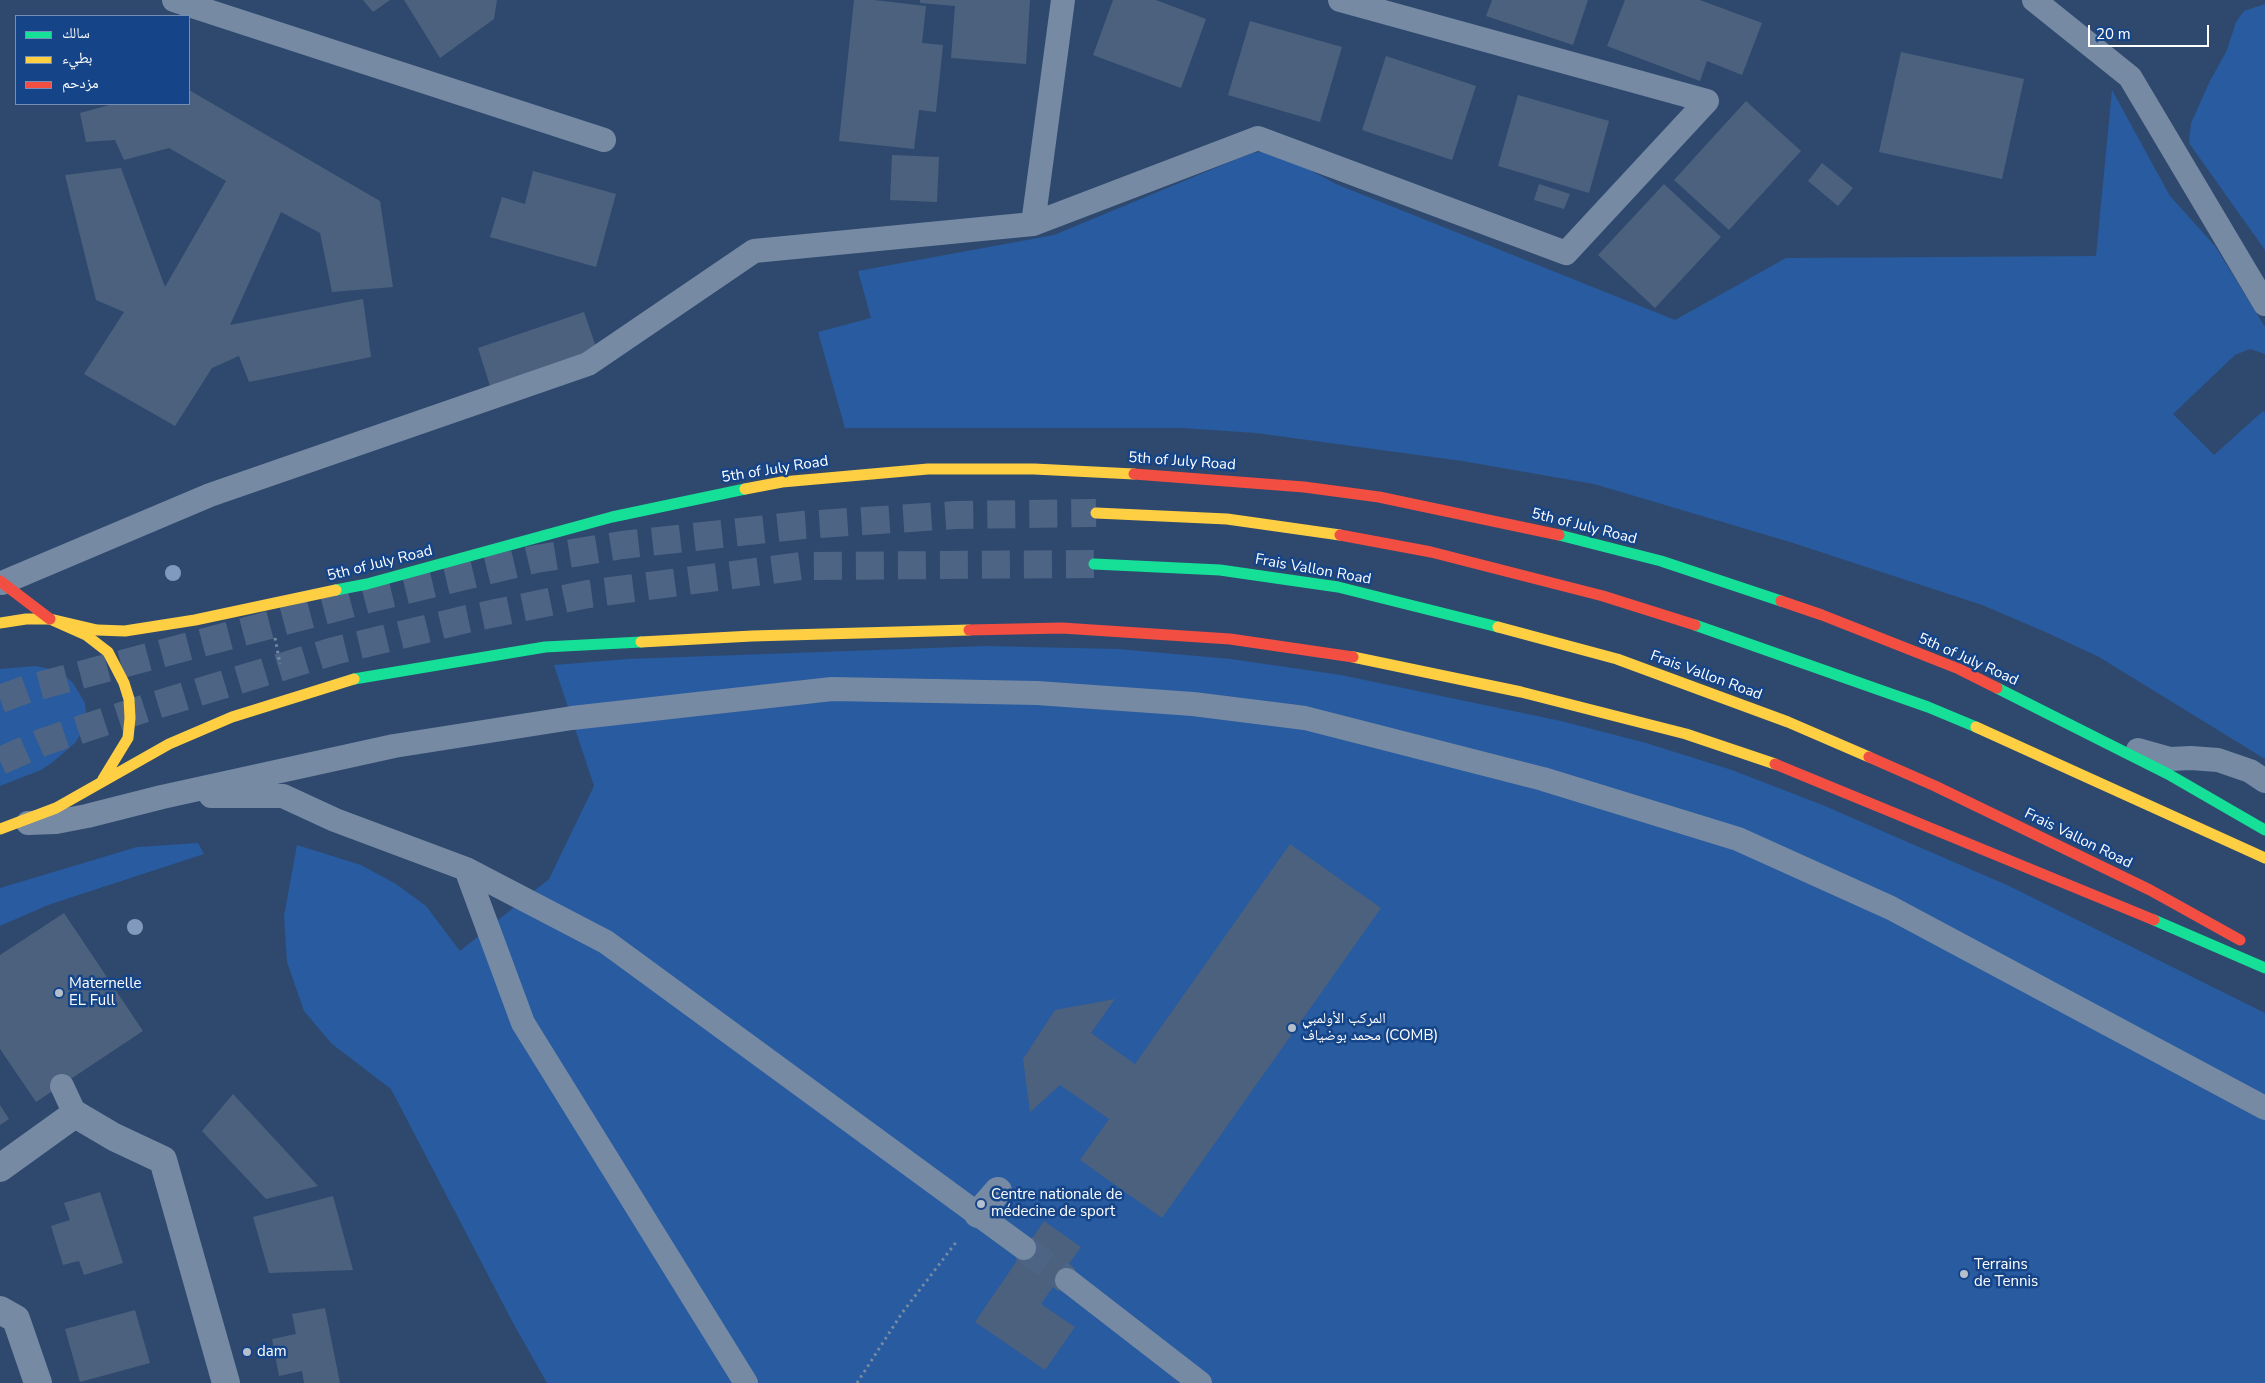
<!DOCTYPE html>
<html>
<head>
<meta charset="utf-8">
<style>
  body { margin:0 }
  #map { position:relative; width:2265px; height:1383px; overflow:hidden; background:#2f496e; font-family:"Nunito Sans","Noto Naskh Arabic",sans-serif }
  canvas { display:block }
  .legend { position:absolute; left:15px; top:15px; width:175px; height:90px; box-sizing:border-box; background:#154588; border:1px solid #738fb8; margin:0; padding:6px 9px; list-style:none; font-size:15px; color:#fff }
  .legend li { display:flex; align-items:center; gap:10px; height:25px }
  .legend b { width:25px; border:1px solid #738fb8 }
  .scale { position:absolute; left:2088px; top:25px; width:121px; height:22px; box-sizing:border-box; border:2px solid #fff; border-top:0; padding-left:6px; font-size:15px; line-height:18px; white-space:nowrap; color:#fff; -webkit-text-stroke:4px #154588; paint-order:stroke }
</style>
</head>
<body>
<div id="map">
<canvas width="2265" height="1383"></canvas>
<ul class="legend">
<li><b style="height:6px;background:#16e098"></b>سالك</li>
<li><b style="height:6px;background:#ffcf43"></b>بطيء</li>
<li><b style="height:6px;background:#f24e42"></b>مزدحم</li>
</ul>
<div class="scale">20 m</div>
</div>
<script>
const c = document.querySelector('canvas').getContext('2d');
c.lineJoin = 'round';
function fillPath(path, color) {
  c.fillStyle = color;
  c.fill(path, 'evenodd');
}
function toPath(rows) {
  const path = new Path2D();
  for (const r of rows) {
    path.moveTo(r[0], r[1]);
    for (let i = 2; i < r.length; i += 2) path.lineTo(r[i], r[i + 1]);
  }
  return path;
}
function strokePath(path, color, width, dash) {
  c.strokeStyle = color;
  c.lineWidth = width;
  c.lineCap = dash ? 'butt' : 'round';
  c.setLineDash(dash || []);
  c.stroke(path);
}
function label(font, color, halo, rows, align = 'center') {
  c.font = font + ' "Nunito Sans","Noto Naskh Arabic",sans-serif';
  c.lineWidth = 5;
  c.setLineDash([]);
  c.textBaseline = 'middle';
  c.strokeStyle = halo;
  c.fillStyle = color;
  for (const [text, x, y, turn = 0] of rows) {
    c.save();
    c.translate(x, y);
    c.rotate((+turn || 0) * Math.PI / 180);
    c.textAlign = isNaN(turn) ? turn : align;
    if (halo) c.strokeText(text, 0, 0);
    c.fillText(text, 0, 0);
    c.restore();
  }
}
const green = toPath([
  [2265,4,2265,250,2189,143,2191,123,2210,81,2227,50,2236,22,2244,11],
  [2112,90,2170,196,2215,246,2265,327,2265,354,2250,349,2235,355,2173,414,2214,455,2263,411,2265,413,2265,759,2099,657,2041,630,1982,605,1790,542,1594,484,1462,461,1256,433,1182,428,845,428,818,332,871,318,858,271,1054,235,1237,159,1253,153,1273,150,1336,184,1675,320,1786,258,2096,256],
  [986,646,1118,649,1231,659,1341,675,1561,721,1646,743,1732,770,1825,806,1912,844,2007,885,2265,1013,2265,1383,547,1383,512,1321,391,1089,332,1044,304,1011,287,962,284,916,297,845,361,865,396,884,426,906,460,951,549,879,594,786,554,665,628,659],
  [36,666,59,671,73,683,85,703,87,722,76,742,53,762,41,770,0,786,0,669],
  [198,843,204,854,48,905,0,926,0,888,137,847]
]);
const building = toPath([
  [363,0,390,0,373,12],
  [404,0,497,0,494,19,440,58],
  [854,0,874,0,926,6,922,43,943,45,936,112,919,110,914,149,839,141],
  [920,0,1030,0,1026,64,951,58,955,6,920,3],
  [1113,0,1156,0,1206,19,1181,88,1093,55],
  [1492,0,1588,0,1573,45,1486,16],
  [1625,0,1700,0,1762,23,1742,75,1707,61,1700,81,1607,46],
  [1250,21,1342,47,1320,122,1228,95],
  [1901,52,2024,79,2002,179,1879,152],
  [1386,56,1476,86,1452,160,1362,130],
  [189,90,380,201,393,287,332,292,320,233,281,212,230,325,363,299,371,357,249,382,239,356,212,368,175,426,84,374,124,312,96,300,65,175,121,168,165,287,226,181,169,148,124,160,115,140,86,142,80,113,113,104,189,104],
  [1518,95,1609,121,1589,193,1498,166],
  [1746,101,1801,151,1729,230,1674,180],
  [892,155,939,157,937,202,890,200],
  [1822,163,1853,188,1838,206,1808,181],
  [533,171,616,194,596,267,490,237,502,197,525,204],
  [1539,184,1570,194,1564,209,1534,200],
  [1664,184,1721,237,1655,308,1598,255],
  [584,312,597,350,490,386,478,348],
  [1290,844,1381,908,1162,1218,1080,1160,1109,1119,1060,1085,1030,1112,1023,1059,1055,1010,1115,999,1091,1033,1135,1064],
  [64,913,143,1031,36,1102,0,1049,0,955],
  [233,1094,318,1186,266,1199,202,1131],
  [0,1105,9,1119,0,1125],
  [100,1192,123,1263,84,1275,79,1261,63,1265,51,1226,70,1220,64,1203],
  [333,1196,353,1270,269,1273,253,1217],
  [1044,1221,1081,1247,1041,1304,1075,1327,1045,1370,975,1322],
  [325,1308,340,1383,304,1383,302,1371,279,1376,272,1339,296,1334,292,1314],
  [135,1310,150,1363,80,1382,65,1329]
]);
const streetTunnel = toPath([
  [1024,1248,1067,1280]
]);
const highwayTunnel = toPath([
  [0,699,27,689,368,599,536,559,622,545,803,525,956,515,1096,513],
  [0,761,43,742,146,708,334,651,467,619,588,594,801,566,1094,564]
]);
const path = toPath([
  [275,638,280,664],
  [857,1383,902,1313,957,1241]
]);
const lane = toPath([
  [174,0,604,140],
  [2034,0,2130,77,2265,304],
  [1033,224,1063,0],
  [2,583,210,495,588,364,754,251,1033,224,1258,138,1566,253,1707,101,1340,0],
  [2138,750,2170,759,2191,758,2218,760,2250,771,2265,781],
  [211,796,283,796,335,820,466,869,606,942,1024,1248],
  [28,823,56,822,87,816,162,797,394,746,572,718,832,689,1037,693,1193,704,1305,718,1543,779,1738,839,1891,908,2265,1108],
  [466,869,523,1023,746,1383],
  [62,1086,75,1114],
  [1067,1280,1200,1383]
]);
const street = toPath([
  [0,1168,75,1114,114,1137,163,1160,226,1383],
  [978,1214,998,1191],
  [0,1310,16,1319,38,1383]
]);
const fast = toPath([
  [1559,535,1661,561,1781,601],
  [1094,564,1220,570,1338,587,1498,627],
  [336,590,367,584,612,517,745,489],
  [1695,625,1928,707,1976,727],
  [354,679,545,647,641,642],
  [1997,688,2168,774,2265,830],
  [2154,920,2265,968]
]);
const slow = toPath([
  [745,489,782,482,928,469,1034,469,1134,474],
  [1096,513,1227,519,1340,535],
  [50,619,97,630,125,631,195,620,336,590],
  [0,623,26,619,50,619,86,635,108,652,124,683,129,699,130,718,128,738,103,779],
  [1498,627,1617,659,1788,722,1869,757],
  [641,642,752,636,969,630],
  [1353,657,1521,692,1686,734,1775,764],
  [1976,727,2265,858],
  [0,829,56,808,169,744,232,717,354,679]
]);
const jam = toPath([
  [1134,474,1304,487,1379,497,1559,535],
  [1340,535,1431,552,1603,596,1695,625],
  [0,581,50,619],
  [1781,601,1822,615,1959,669,1997,688],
  [969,630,1062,628,1230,639,1353,657],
  [1869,757,1935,786,2150,890,2240,940],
  [1775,764,2154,920]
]);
const trees = [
  [173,573],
  [135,927]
];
const markers = [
  [59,993,5,"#b6bfcc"],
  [1292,1028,5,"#b6bfcc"],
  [981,1204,5,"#b6bfcc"],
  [1964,1274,5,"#b6bfcc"],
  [247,1352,5,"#b6bfcc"]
];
const streetNames = [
  ["5th of July Road",1182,462,4],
  ["5th of July Road",775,470,-9],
  ["5th of July Road",1584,527,14],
  ["5th of July Road",380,564,-14],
  ["Frais Vallon Road",1313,570,10],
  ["5th of July Road",1968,660,24],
  ["Frais Vallon Road",1706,676,20],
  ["Frais Vallon Road",2078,839,26]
];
const poiNames = [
  ["Maternelle",69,984],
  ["EL Full",69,1001],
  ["المركب الأولمبي",1302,1019],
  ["محمد بوضياف (COMB)",1302,1036],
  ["Centre nationale de",991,1195],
  ["médecine de sport",991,1212],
  ["Terrains",1974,1265],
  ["de Tennis",1974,1282],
  ["dam",257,1352]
];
fillPath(green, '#285b9f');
fillPath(building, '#4c617e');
strokePath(streetTunnel, '#4e6484', 28, [28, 14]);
strokePath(highwayTunnel, '#4e6484', 28, [28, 14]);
strokePath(path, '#768aa4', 3, [2.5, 4]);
strokePath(lane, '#768aa4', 24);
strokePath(street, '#768aa4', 28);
strokePath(fast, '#16e098', 11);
strokePath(slow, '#ffcf43', 11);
strokePath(jam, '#f24e42', 11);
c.fillStyle = '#8099bc';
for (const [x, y] of trees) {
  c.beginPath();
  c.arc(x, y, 8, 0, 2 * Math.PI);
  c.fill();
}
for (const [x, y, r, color] of markers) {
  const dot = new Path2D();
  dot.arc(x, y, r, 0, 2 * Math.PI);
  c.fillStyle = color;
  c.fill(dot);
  strokePath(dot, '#154588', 2);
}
label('15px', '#fff', '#154588', streetNames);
label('15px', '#fff', '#154588', poiNames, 'left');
</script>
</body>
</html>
